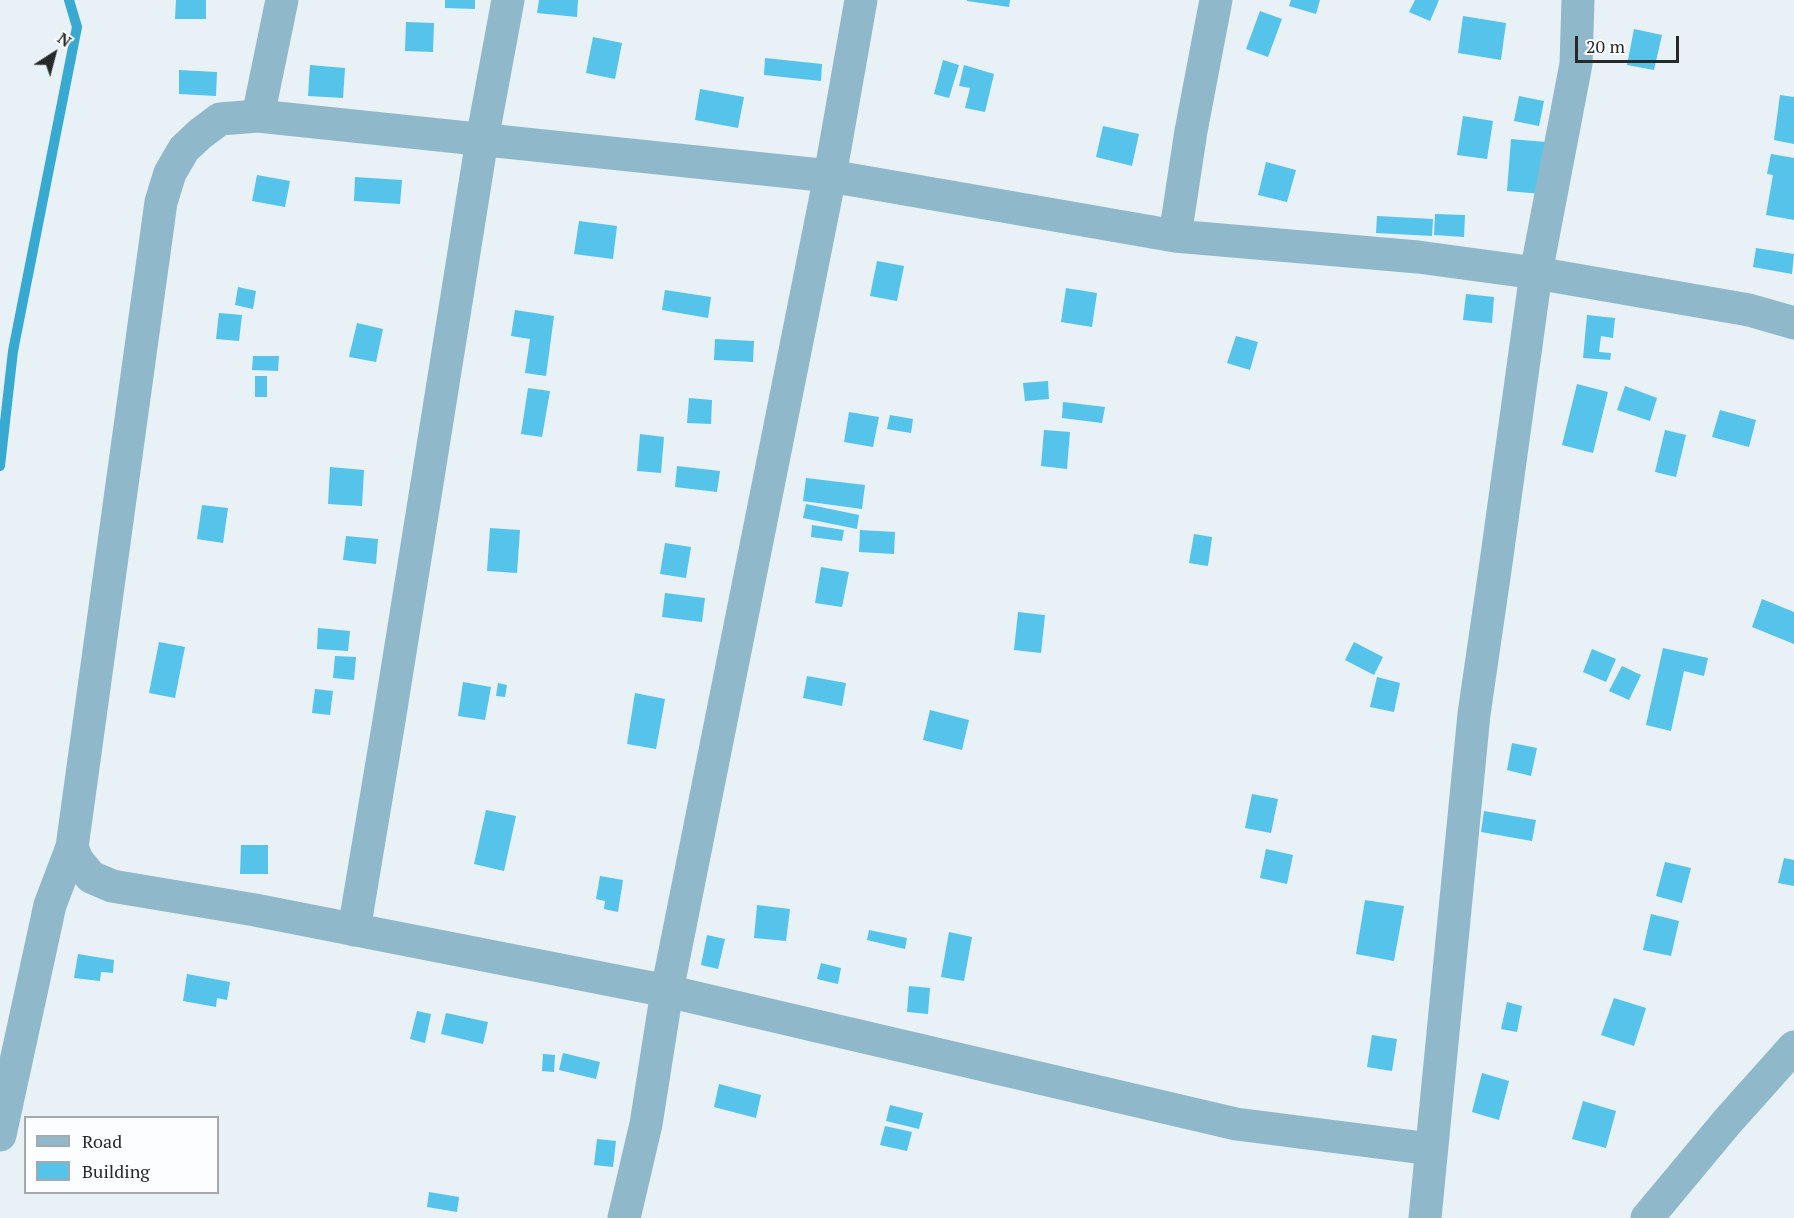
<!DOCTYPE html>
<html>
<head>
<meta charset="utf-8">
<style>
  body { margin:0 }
  #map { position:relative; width:1794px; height:1218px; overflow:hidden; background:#e8f1f6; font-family:"PT Serif",serif }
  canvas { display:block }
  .legend { position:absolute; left:24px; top:1116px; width:195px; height:78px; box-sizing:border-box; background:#fbfdfe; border:2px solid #a6a9aa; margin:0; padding:8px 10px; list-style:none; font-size:18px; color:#262a2b }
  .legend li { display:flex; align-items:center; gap:12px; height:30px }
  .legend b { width:30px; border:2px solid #a6a9aa }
  .north { position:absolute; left:24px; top:24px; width:60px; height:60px; -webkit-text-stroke:4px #fbfdfe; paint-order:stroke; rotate:36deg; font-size:16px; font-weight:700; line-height:24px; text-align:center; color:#262a2b }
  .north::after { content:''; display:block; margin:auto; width:21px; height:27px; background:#262a2b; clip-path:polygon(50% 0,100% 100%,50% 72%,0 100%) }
  .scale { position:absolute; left:1575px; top:36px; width:104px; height:27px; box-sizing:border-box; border:3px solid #262a2b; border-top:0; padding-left:8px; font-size:18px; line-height:21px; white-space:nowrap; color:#262a2b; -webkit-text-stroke:4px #fbfdfe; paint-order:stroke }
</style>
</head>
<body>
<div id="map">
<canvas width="1794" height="1218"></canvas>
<ul class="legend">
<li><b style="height:8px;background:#8fb9cb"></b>Road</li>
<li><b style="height:16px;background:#56c3eb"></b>Building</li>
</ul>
<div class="north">N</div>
<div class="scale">20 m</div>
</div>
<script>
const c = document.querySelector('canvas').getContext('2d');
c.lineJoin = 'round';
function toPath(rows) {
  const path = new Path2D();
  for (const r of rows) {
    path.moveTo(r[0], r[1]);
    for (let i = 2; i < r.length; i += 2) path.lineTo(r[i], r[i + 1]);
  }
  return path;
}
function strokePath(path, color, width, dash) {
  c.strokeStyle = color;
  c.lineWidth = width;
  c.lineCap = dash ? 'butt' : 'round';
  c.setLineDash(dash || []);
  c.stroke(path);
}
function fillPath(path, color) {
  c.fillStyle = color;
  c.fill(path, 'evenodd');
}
const stream = toPath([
  [0,466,13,351,77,27,69,0]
]);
const building = toPath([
  [176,0,206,0,206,19,175,19],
  [445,0,475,0,475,9,445,8],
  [539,0,578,0,577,17,537,13],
  [967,0,1010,0,1009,7,967,1],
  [1291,0,1320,0,1316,14,1289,6],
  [1415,0,1439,0,1430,21,1409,12],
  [1260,11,1282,19,1268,57,1246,49],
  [1463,16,1506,23,1501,60,1458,53],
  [406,22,434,23,433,52,405,51],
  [1634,29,1662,35,1654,70,1627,65],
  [593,37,622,43,615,79,586,73],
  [765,58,822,64,821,81,764,75],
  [943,60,959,65,949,98,934,94],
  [310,65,345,68,343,98,308,96],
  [964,65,994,74,985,112,965,108,970,88,959,86],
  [179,70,217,72,216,96,179,94],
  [700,89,744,97,738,128,695,120],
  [1780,95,1794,97,1794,144,1774,140],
  [1519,96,1544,101,1539,126,1514,121],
  [1463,116,1493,121,1487,159,1457,155],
  [1103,126,1139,134,1132,166,1096,157],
  [1511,139,1546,142,1542,194,1507,191],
  [1771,154,1794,158,1794,220,1766,215,1773,175,1767,174],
  [1266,162,1296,170,1287,202,1258,195],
  [257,175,290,181,285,207,252,201],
  [355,177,402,180,400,204,354,201],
  [1435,214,1465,215,1464,237,1434,235],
  [1377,216,1433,219,1432,236,1376,233],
  [579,221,617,226,613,259,574,254],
  [1756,248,1794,254,1792,274,1753,267],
  [877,261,904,266,897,301,870,296],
  [238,287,256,291,253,309,235,305],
  [1066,288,1097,293,1092,327,1061,322],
  [665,290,711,297,708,318,662,310],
  [1466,294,1494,297,1492,323,1463,320],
  [515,310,554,316,546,376,525,373,530,339,511,336],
  [219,313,242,315,239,341,216,339],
  [1587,315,1615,318,1613,338,1601,336,1599,352,1611,353,1610,360,1583,358],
  [357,323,383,329,376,362,349,357],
  [1236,336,1258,342,1250,370,1227,363],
  [715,339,754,341,753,362,714,360],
  [253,356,279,356,278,371,252,370],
  [255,376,267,376,267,397,255,397],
  [1048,381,1049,399,1025,401,1023,383],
  [1577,384,1608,392,1593,453,1562,445],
  [1625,386,1657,398,1650,421,1617,410],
  [528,388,550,391,542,437,521,434],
  [689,398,712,400,711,424,687,423],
  [1063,402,1105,407,1102,423,1062,418],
  [1720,410,1756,420,1749,447,1712,437],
  [849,412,879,417,873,447,844,442],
  [890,415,913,419,911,433,887,429],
  [1044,430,1070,432,1067,469,1041,466],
  [1665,430,1686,435,1676,477,1655,472],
  [640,434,664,437,661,473,637,471],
  [677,466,720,471,717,492,675,487],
  [330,467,364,470,362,506,328,504],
  [806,478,865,485,862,509,803,501],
  [806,504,859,515,857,529,803,518],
  [202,505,228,508,223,543,197,539],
  [812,525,844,530,842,541,811,537],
  [490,528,520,530,517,573,487,571],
  [860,530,895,532,894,554,859,552],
  [1194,534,1212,537,1208,566,1189,563],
  [346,536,378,539,376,564,343,560],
  [665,543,691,547,686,578,660,574],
  [821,567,849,572,842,607,815,603],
  [665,593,705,598,702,622,662,617],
  [1762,599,1794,612,1794,644,1752,627],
  [1018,612,1045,615,1041,653,1014,650],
  [318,628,350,631,348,651,317,649],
  [159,642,185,647,175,698,149,693],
  [1354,642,1383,657,1374,675,1345,660],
  [1663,648,1708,658,1704,676,1684,671,1671,731,1646,725],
  [1592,649,1616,659,1606,682,1583,672],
  [335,656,356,657,354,680,333,678],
  [1622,666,1641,675,1629,700,1609,691],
  [807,676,846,683,842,706,803,698],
  [1377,677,1400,683,1394,712,1370,707],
  [463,682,491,687,485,720,458,716],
  [498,683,507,685,505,697,496,696],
  [315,689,333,691,330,715,312,713],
  [635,693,665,699,656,749,627,744],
  [930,710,969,720,962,750,923,740],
  [1512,743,1537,748,1531,776,1507,770],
  [1252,794,1278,799,1271,833,1245,828],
  [486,810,516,816,504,871,474,864],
  [1484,811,1536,820,1532,841,1481,832],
  [241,845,268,845,268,874,240,874],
  [1266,849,1293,855,1287,884,1260,878],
  [1784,858,1794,860,1794,886,1778,883],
  [1665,862,1691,868,1682,903,1656,896],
  [600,876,623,880,618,912,604,909,605,901,596,899],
  [1365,900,1404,906,1394,961,1356,954],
  [757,905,790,909,786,941,754,938],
  [1651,914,1679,921,1671,956,1643,950],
  [869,930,907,938,905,949,867,940],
  [949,932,972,937,964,981,941,977],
  [707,935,725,939,718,969,701,965],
  [78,954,114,960,113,973,101,972,100,981,74,978],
  [821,963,841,968,838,984,817,979],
  [187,974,230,982,227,1000,217,998,216,1007,183,1001],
  [909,986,930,988,928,1014,907,1012],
  [1614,998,1646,1008,1634,1046,1601,1035],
  [1507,1002,1522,1006,1517,1032,1501,1029],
  [417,1011,431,1014,425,1043,410,1039],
  [446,1013,488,1022,483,1044,441,1034],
  [1372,1035,1397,1039,1392,1071,1367,1067],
  [563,1053,600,1062,596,1079,559,1070],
  [543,1054,555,1055,554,1072,542,1071],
  [1482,1073,1509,1081,1499,1120,1472,1112],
  [719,1084,761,1095,756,1118,714,1107],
  [1583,1101,1616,1111,1606,1148,1572,1139],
  [890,1105,923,1113,919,1129,886,1121],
  [885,1126,912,1132,907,1151,880,1145],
  [597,1139,616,1141,613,1167,594,1165],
  [429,1192,459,1197,457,1212,427,1207]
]);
const minor = toPath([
  [258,116,282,0],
  [1175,236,1191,131,1216,0],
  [354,930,388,727,482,140,508,0],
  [0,1135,50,905,72,847],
  [1431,1149,1236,1124,667,991,255,910,112,886,91,877,77,860,72,847,161,202,170,173,184,149,200,134,220,119,258,116,830,176,1175,236,1418,257,1536,273,1749,310,1794,323],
  [624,1218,646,1124,667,991,830,176,861,0],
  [1425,1218,1474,714,1496,563,1536,273,1576,64,1578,0],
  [1647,1218,1727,1122,1794,1047]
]);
strokePath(stream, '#38aad1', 10);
fillPath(building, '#56c3eb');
strokePath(minor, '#8fb9cb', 33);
</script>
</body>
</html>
